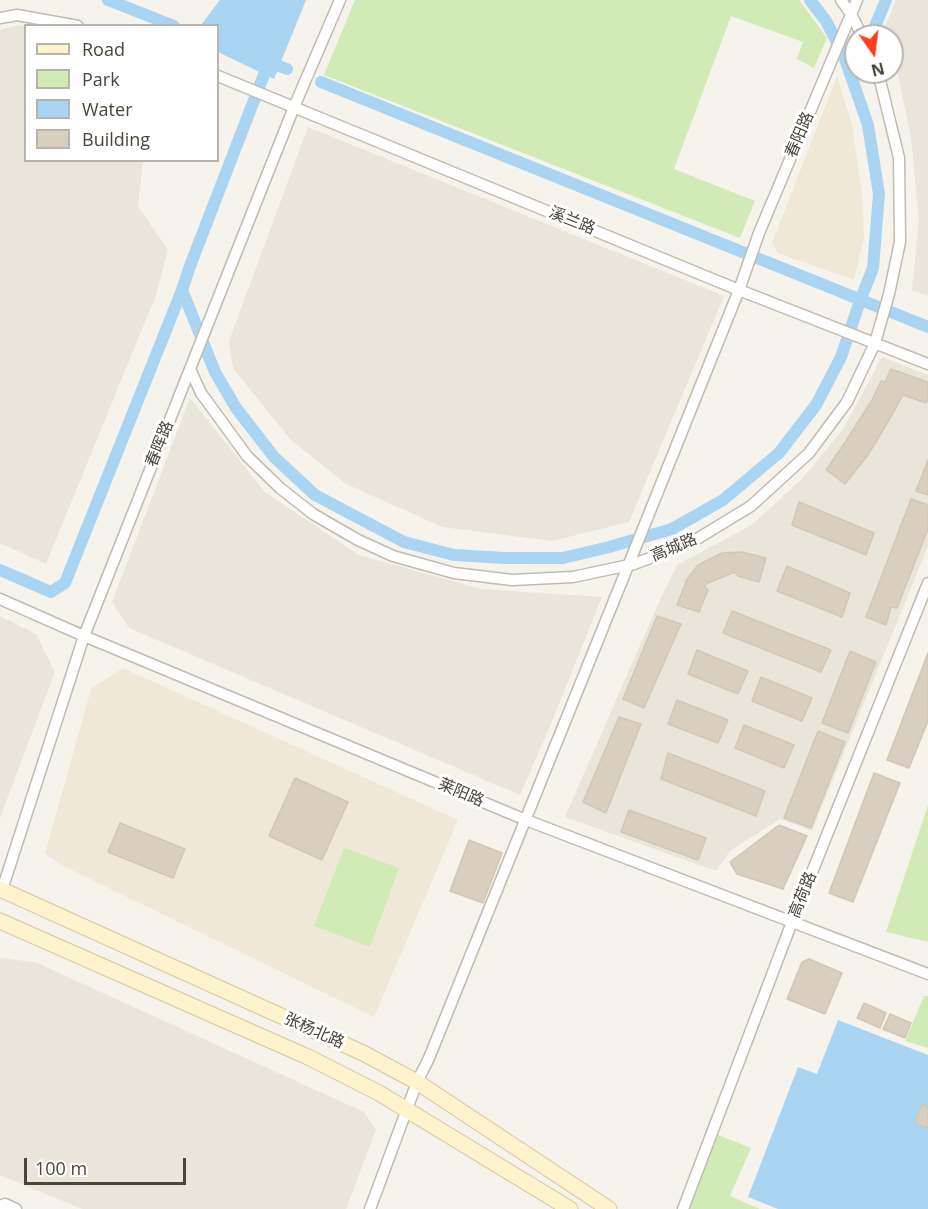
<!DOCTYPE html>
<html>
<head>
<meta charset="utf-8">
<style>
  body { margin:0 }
  #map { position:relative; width:928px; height:1209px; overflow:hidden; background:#f6f3ec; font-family:"Open Sans",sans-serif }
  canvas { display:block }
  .legend { position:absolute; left:24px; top:24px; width:195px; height:138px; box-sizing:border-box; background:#fff; border:2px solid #b7b4b0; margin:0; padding:8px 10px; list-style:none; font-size:18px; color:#4b4439 }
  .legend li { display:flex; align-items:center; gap:12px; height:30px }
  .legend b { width:30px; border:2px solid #b7b4b0 }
  .north { position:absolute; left:844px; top:24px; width:60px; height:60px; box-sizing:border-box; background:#fff; border:2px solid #b7b4b0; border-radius:50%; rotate:166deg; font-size:16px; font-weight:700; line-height:24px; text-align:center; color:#4b4439 }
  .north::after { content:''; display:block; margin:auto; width:21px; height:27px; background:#fc3f1d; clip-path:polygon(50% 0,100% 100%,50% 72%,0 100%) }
  .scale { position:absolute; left:24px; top:1158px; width:162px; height:27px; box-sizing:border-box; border:3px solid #4b4439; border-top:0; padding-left:8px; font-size:18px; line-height:21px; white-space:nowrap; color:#4b4439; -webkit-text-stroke:4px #fff; paint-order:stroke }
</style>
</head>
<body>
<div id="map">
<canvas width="928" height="1209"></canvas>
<ul class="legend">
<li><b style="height:8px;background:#fff3cd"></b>Road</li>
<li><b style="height:16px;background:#d2eab5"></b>Park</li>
<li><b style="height:16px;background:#a9d4f2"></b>Water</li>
<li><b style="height:16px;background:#d8cfc1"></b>Building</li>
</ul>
<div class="north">N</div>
<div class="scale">100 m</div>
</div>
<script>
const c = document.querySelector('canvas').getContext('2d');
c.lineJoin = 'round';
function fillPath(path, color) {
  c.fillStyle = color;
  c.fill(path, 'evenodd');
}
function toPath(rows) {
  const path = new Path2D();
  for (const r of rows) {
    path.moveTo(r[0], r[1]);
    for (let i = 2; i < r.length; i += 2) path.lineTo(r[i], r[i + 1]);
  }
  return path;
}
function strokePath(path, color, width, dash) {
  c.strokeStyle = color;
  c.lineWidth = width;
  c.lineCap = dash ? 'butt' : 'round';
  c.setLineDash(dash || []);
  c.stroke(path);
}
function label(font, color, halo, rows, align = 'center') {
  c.font = font + ' "Open Sans","Noto Sans SC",sans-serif';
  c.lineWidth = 6;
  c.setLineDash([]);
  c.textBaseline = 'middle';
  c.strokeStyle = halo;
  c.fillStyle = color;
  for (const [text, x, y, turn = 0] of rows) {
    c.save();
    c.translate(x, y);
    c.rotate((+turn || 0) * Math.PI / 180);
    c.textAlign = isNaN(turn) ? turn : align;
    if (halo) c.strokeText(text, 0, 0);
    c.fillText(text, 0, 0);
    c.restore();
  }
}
const residential = toPath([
  [896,0,928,0,928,296,912,290,919,220,911,138,892,45,892,36,889,36,886,24],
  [19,25,26,27,26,160,143,161,138,206,168,250,156,295,46,564,0,543,0,30],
  [308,127,724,296,629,522,552,541,442,527,346,484,290,439,233,368,229,341],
  [882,357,928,375,928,546,812,831,780,819,730,851,716,871,565,817,658,604,677,565,750,526,802,479,843,429],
  [190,398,265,492,359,555,481,589,602,597,553,719,520,795,129,628,112,602],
  [0,616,36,634,55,672,0,818],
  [0,958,35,962,364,1112,376,1130,346,1209,82,1209,0,1175]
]);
const education = toPath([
  [837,76,852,125,862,194,864,239,854,280,778,253,772,243],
  [123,668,458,820,374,1017,63,866,45,854,91,689]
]);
const green = toPath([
  [355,0,799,0,827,38,814,68,797,59,803,42,731,16,674,169,755,201,740,238,324,75],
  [928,805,928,942,886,932],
  [344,848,399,868,370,947,314,926],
  [924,996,928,996,928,1048,905,1041],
  [716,1134,751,1148,730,1196,760,1209,686,1209]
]);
const water = toPath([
  [220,0,306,0,274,79,218,52,218,26,201,25],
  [838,1020,928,1055,928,1107,922,1105,915,1122,928,1128,928,1209,778,1209,748,1197,798,1067,817,1074]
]);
const canal = toPath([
  [108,0,174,26],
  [871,36,886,0],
  [263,60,287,69],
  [321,82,928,327],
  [182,290,215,372,236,408,274,457,315,495,404,542,454,555,504,558,563,558,609,547,672,529,723,500,779,453,816,405,841,357,860,301,873,268,879,194,868,125,844,56,826,21,810,0],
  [0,570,51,592,65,583,182,290,190,266,270,59]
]);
const building = toPath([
  [891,369,928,382,928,399,926,403,903,395,888,422,868,455,845,484,826,470,846,441,872,400,881,381,885,382,891,369],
  [928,460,928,495,916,491,928,460],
  [911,499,928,505,928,529,897,608,891,607,886,625,866,617,911,499],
  [799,502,874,533,866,555,792,525,799,502],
  [742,552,766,558,759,582,738,576,735,572,708,583,704,586,708,590,699,612,677,605,687,579,698,565,722,553,742,552],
  [787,566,850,593,842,617,777,591,787,566],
  [732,611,831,650,821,672,723,633,732,611],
  [657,616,681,624,644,708,623,699,657,616],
  [697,650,748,671,738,694,688,674,697,650],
  [850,651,876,662,848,733,822,723,850,651],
  [928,653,928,721,909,768,887,760,928,653],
  [761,677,812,698,802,721,752,701,761,677],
  [677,700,728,720,718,743,668,724,677,700],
  [619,717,641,724,606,813,583,802,619,717],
  [744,725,794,745,784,768,735,748,744,725],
  [818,731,845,742,811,828,784,818,818,731],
  [668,753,765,791,756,816,661,779,668,753],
  [874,773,900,783,853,902,829,893,874,773],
  [295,778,348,802,322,860,269,836,295,778],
  [629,810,706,838,698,860,621,832,629,810],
  [120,823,185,849,173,878,108,852,120,823],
  [779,825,807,836,783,889,737,874,730,862,779,825],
  [469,840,502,853,483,903,450,891,469,840],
  [809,959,842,973,825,1014,787,999,802,962,809,959],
  [864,1003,886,1013,880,1028,857,1018,864,1003],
  [890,1014,911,1023,905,1038,883,1029,890,1014],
  [922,1104,928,1107,928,1128,915,1123,922,1104]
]);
const minor = toPath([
  [841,0,851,14,862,36],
  [0,18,17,15,78,26],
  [218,76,739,290,928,364],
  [190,369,201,393,247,456,280,488,313,514,358,540,393,556,454,573,512,580,573,577,634,564,692,542,751,506,809,453,847,402,875,343,889,294,900,242,899,158,878,72],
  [0,599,84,636,526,820,928,974],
  [2,890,84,636,294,107,340,0],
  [0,1206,5,1204,16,1209],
  [370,1209,417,1082,429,1058,628,566,739,290,759,233,857,0],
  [683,1209,792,922,928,583]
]);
const secondary = toPath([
  [0,889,363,1053,417,1082,609,1209],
  [0,921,308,1057,379,1093,570,1209]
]);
const streetNames = [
  ["春阳路",800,135,-67],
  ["溪兰路",572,221,22],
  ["春晖路",160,444,-68],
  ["高城路",674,548,-23],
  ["莱阳路",461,793,23],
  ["高荷路",803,895,-68],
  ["张杨北路",314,1031,24]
];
fillPath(residential, '#eae5da');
fillPath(education, '#efe8d6');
fillPath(green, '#d2eab5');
fillPath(water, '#a9d4f2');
strokePath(canal, '#a9d4f2', 12);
fillPath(building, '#d8cfc1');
strokePath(building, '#d3c7b4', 1.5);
strokePath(minor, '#c2bbae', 13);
strokePath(secondary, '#d6c79b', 17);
strokePath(minor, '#fff', 10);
strokePath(secondary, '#fff3cd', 15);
label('16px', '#4b4439', '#fff', streetNames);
</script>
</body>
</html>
